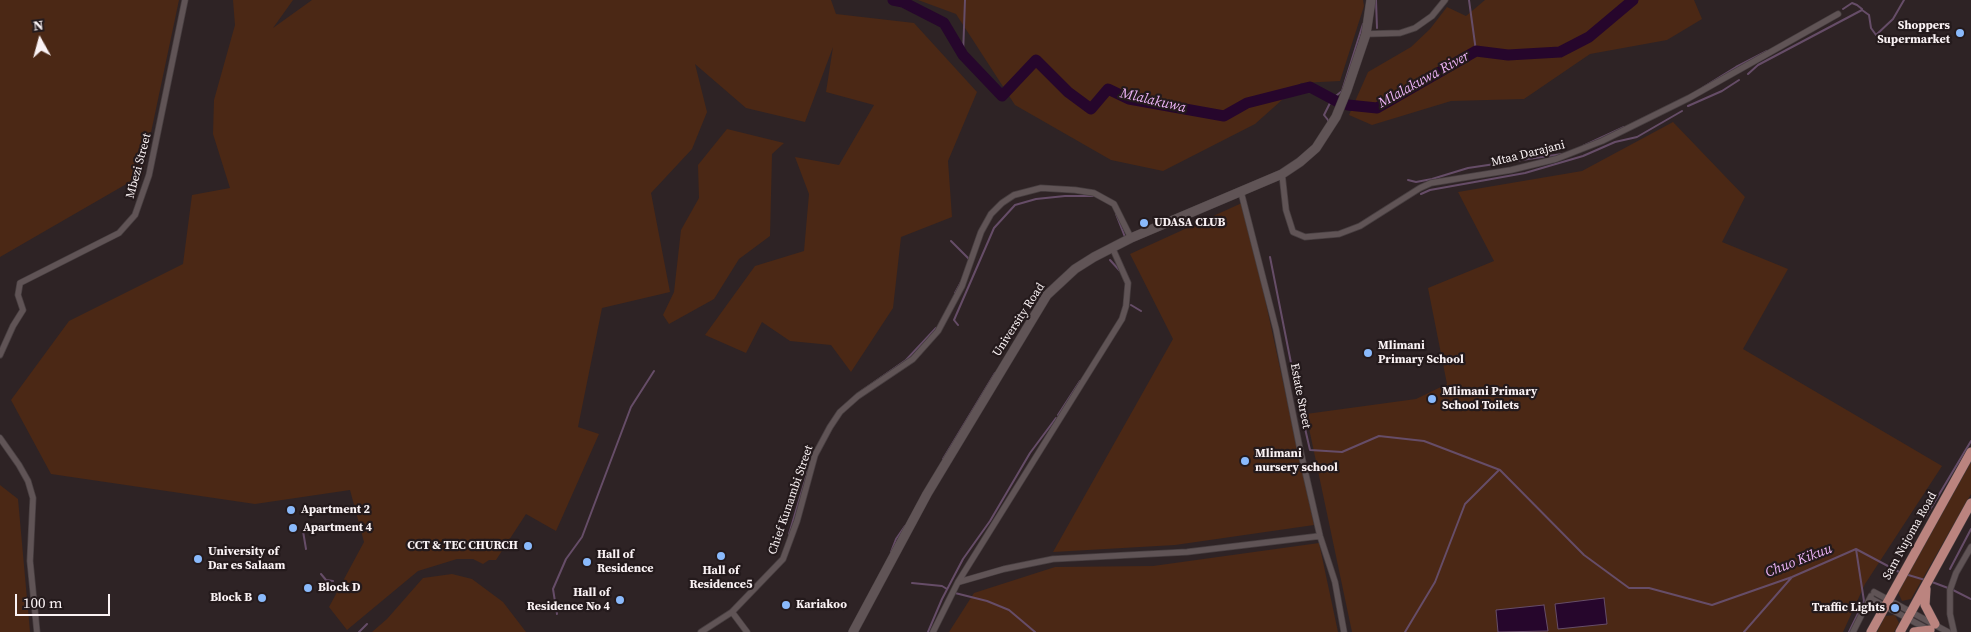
<!DOCTYPE html>
<html>
<head>
<meta charset="utf-8">
<style>
  body { margin:0 }
  #map { position:relative; width:1971px; height:632px; overflow:hidden; background:#2e2325; font-family:"Source Serif 4",serif }
  canvas { display:block }
  .north { position:absolute; left:15px; top:15px; width:50px; height:50px; -webkit-text-stroke:4px #241a1c; paint-order:stroke; rotate:353deg; font-size:14px; font-weight:700; line-height:20px; text-align:center; color:#faf2f4 }
  .north::after { content:''; display:block; margin:auto; width:18px; height:22px; background:#faf2f4; clip-path:polygon(50% 0,100% 100%,50% 72%,0 100%) }
  .scale { position:absolute; left:15px; top:594px; width:95px; height:22px; box-sizing:border-box; border:2px solid #faf2f4; border-top:0; padding-left:6px; font-size:15px; line-height:18px; white-space:nowrap; color:#faf2f4; -webkit-text-stroke:4px #241a1c; paint-order:stroke }
</style>
</head>
<body>
<div id="map">
<canvas width="1971" height="632"></canvas>
<div class="north">N</div>
<div class="scale">100 m</div>
</div>
<script>
const c = document.querySelector('canvas').getContext('2d');
c.lineJoin = 'round';
function fillPath(path, color) {
  c.fillStyle = color;
  c.fill(path, 'evenodd');
}
function toPath(rows) {
  const path = new Path2D();
  for (const r of rows) {
    path.moveTo(r[0], r[1]);
    for (let i = 2; i < r.length; i += 2) path.lineTo(r[i], r[i + 1]);
  }
  return path;
}
function strokePath(path, color, width, dash) {
  c.strokeStyle = color;
  c.lineWidth = width;
  c.lineCap = dash ? 'butt' : 'round';
  c.setLineDash(dash || []);
  c.stroke(path);
}
function label(font, color, halo, rows, align = 'center') {
  c.font = font + ' "Source Serif 4",serif';
  c.lineWidth = 4.5;
  c.setLineDash([]);
  c.textBaseline = 'middle';
  c.strokeStyle = halo;
  c.fillStyle = color;
  for (const [text, x, y, turn = 0] of rows) {
    c.save();
    c.translate(x, y);
    c.rotate((+turn || 0) * Math.PI / 180);
    c.textAlign = isNaN(turn) ? turn : align;
    if (halo) c.strokeText(text, 0, 0);
    c.fillText(text, 0, 0);
    c.restore();
  }
}
const green = toPath([
  [0,0,179,0,142,175,0,257],
  [233,0,293,0,273,28,312,0,831,0,836,14,914,23,977,92,948,161,952,217,901,237,893,308,851,372,831,345,790,341,762,322,746,353,705,335,755,266,804,251,809,194,795,157,839,165,874,105,826,92,833,47,805,122,746,108,695,64,707,112,692,149,651,193,670,292,602,308,578,427,599,434,556,531,526,514,496,560,489,560,483,564,473,559,457,559,418,571,347,630,329,607,364,542,350,490,255,504,51,474,11,400,69,321,183,264,192,195,230,188,213,134,214,100,235,25],
  [918,0,1363,0,1364,6,1340,81,1301,83,1255,124,1163,171,1111,160,1015,105,956,14],
  [1485,0,1694,0,1702,19,1667,40,1590,54,1524,99,1451,101,1372,125,1349,115,1368,72,1411,47,1430,29,1447,7,1466,16],
  [1673,122,1745,197,1722,242,1788,269,1743,349,1942,466,1865,584,1843,632,1352,632,1306,414,1416,399,1447,384,1428,288,1494,261,1458,192,1582,171],
  [727,129,784,143,772,154,770,236,739,259,714,299,669,324,663,315,674,292,681,230,699,198,698,165],
  [1244,202,1314,525,1175,545,1053,552,1173,339,1130,254],
  [1971,462,1971,494,1911,599,1902,601,1898,592],
  [0,485,18,499,30,632,0,632],
  [1319,543,1338,632,949,632,974,593,1055,567,1153,566],
  [452,574,472,579,503,602,526,632,372,632,387,619,423,578],
  [1895,615,1899,623,1894,632,1877,632,1885,616]
]);
const water = toPath([
  [1604,598,1607,624,1558,629,1555,604,1604,598],
  [1544,605,1548,631,1498,632,1496,610,1544,605]
]);
const stream = toPath([
  [1376,0,1377,28],
  [1469,0,1476,51],
  [1843,9,1852,3,1857,5,1862,9],
  [963,55,965,0],
  [1748,74,1758,65,1862,10,1869,15,1871,28,1876,35,1893,19,1904,0],
  [1702,88,1736,67,1767,51],
  [1688,106,1722,91,1739,80],
  [1328,123,1328,120,1324,115,1332,99,1342,91,1363,24],
  [1583,146,1624,127],
  [1408,180,1416,182,1432,179,1468,168,1562,154],
  [1421,194,1430,190,1525,173,1583,156,1615,142,1637,137,1682,111],
  [1116,214,1125,237],
  [951,241,970,260],
  [1270,257,1293,373],
  [1110,260,1120,271],
  [955,293,961,282],
  [1131,305,1141,311],
  [958,325,954,320,994,228,1015,205,1036,199,1065,196,1093,196],
  [1294,381,1310,450,1342,452,1379,436,1424,441,1500,470,1584,555,1629,588,1649,588,1712,605,1792,577,1856,549,1901,573],
  [860,392,906,360,936,328],
  [1058,415,1080,381],
  [943,459,995,373],
  [1925,518,1971,441],
  [303,531,306,549],
  [789,534,812,457],
  [891,552,896,539,905,526],
  [1950,569,1971,529],
  [321,574,326,580,333,581],
  [1905,574,1925,580],
  [1932,582,1948,588],
  [912,583,942,586,947,589],
  [1953,590,1971,599],
  [955,593,987,601,1009,610,1035,632],
  [557,614,553,589,566,559,582,537,631,407,654,371],
  [359,632,367,624],
  [928,632,942,599,963,559,990,521,1030,453,1056,418],
  [1405,632,1435,582,1465,504,1499,470],
  [1744,632,1792,577],
  [1849,632,1864,601,1856,549]
]);
const river = toPath([
  [893,0,903,2,944,23,963,55,1002,96,1036,60,1068,92,1091,109,1108,89,1129,99,1224,116,1247,103,1310,87,1338,102],
  [1348,105,1377,108,1476,51,1508,55,1560,52,1589,37,1633,0]
]);
const street = toPath([
  [1366,34,1400,33,1415,28,1432,16,1445,0],
  [1282,174,1286,210,1293,232,1305,237,1339,234,1360,226,1420,188,1431,183,1511,170,1556,159,1602,141,1689,98,1838,14],
  [1241,192,1276,329,1300,449,1320,536,1335,582,1344,632],
  [0,355,13,326,23,310,18,295,20,283,119,233,135,215,149,175,185,0],
  [0,438,19,465,28,481,33,498,30,561,37,632],
  [959,582,1004,569,1053,559,1187,552,1320,536],
  [1874,592,1948,632],
  [1870,598,1929,630],
  [732,612,747,632],
  [701,632,732,612,783,559,797,521,815,455,830,427,840,412,858,396,913,359,938,331,962,286,981,232,991,214,1002,203,1014,195,1041,188,1075,190,1094,193,1114,204,1131,238],
  [933,632,958,582,1122,319,1126,306,1128,283,1112,247],
  [1853,632,1871,596],
  [1954,632,1950,614,1950,590,1956,573,1971,547]
]);
const secondary = toPath([
  [853,632,927,494,1047,295,1075,269,1094,257,1131,238,1282,174,1300,162,1316,148,1336,117,1347,90,1366,34,1371,0]
]);
const primary = toPath([
  [1926,589,1925,605,1935,624],
  [1871,632,1971,452],
  [1900,632,1971,503],
  [1914,632,1930,630]
]);
const markers = [
  [1960,33,5,"#8abafc"],
  [1144,223,5,"#8abafc"],
  [1368,353,5,"#8abafc"],
  [1432,399,5,"#8abafc"],
  [1245,461,5,"#8abafc"],
  [291,510,5,"#8abafc"],
  [293,528,5,"#8abafc"],
  [528,546,5,"#8abafc"],
  [721,556,5,"#8abafc"],
  [198,559,5,"#8abafc"],
  [587,562,5,"#8abafc"],
  [308,588,5,"#8abafc"],
  [262,598,5,"#8abafc"],
  [620,600,5,"#8abafc"],
  [786,605,5,"#8abafc"],
  [1895,608,5,"#8abafc"]
];
const poiNames = [
  ["Shoppers",1950,26,"right"],
  ["Supermarket",1950,40,"right"],
  ["UDASA CLUB",1154,223],
  ["Mlimani",1378,346],
  ["Primary School",1378,360],
  ["Mlimani Primary",1442,392],
  ["School Toilets",1442,406],
  ["Mlimani",1255,454],
  ["nursery school",1255,468],
  ["Apartment 2",301,510],
  ["Apartment 4",303,528],
  ["CCT & TEC CHURCH",518,546,"right"],
  ["University of",208,552],
  ["Dar es Salaam",208,566],
  ["Hall of",597,555],
  ["Residence",597,569],
  ["Hall of",721,571,"center"],
  ["Residence5",721,585,"center"],
  ["Block D",318,588],
  ["Hall of",610,593,"right"],
  ["Residence No 4",610,607,"right"],
  ["Block B",252,598,"right"],
  ["Kariakoo",796,605],
  ["Traffic Lights",1885,608,"right"]
];
const streetNames = [
  ["Mtaa Darajani",1528,154,-14],
  ["Mbezi Street",139,166,-75],
  ["University Road",1019,320,-57],
  ["Estate Street",1300,396,79],
  ["Chief Kunambi Street",791,500,-71],
  ["Sam Nujoma Road",1910,536,-61]
];
const waterNames = [
  ["Mlalakuwa River",1424,80,-29],
  ["Mlalakuwa",1153,101,13],
  ["Chuo Kikuu",1799,561,-21]
];
fillPath(green, '#4b2815');
fillPath(water, '#26062c');
strokePath(water, '#664d68', 1);
strokePath(stream, '#664d68', 2);
strokePath(river, '#26062c', 11);
strokePath(street, '#483f41', 7);
strokePath(secondary, '#483f41', 10);
strokePath(primary, '#483f41', 10);
strokePath(street, '#605456', 5.5);
strokePath(secondary, '#605456', 9);
strokePath(primary, '#bb847f', 9);
for (const [x, y, r, color] of markers) {
  const dot = new Path2D();
  dot.arc(x, y, r, 0, 2 * Math.PI);
  c.fillStyle = color;
  c.fill(dot);
  strokePath(dot, '#241a1c', 2);
}
label('bold 12px', '#faf2f4', '#241a1c', poiNames, 'left');
label('12px', '#faf2f4', '#241a1c', streetNames);
label('italic 14px', '#edb4f7', '#241a1c', waterNames);
</script>
</body>
</html>
